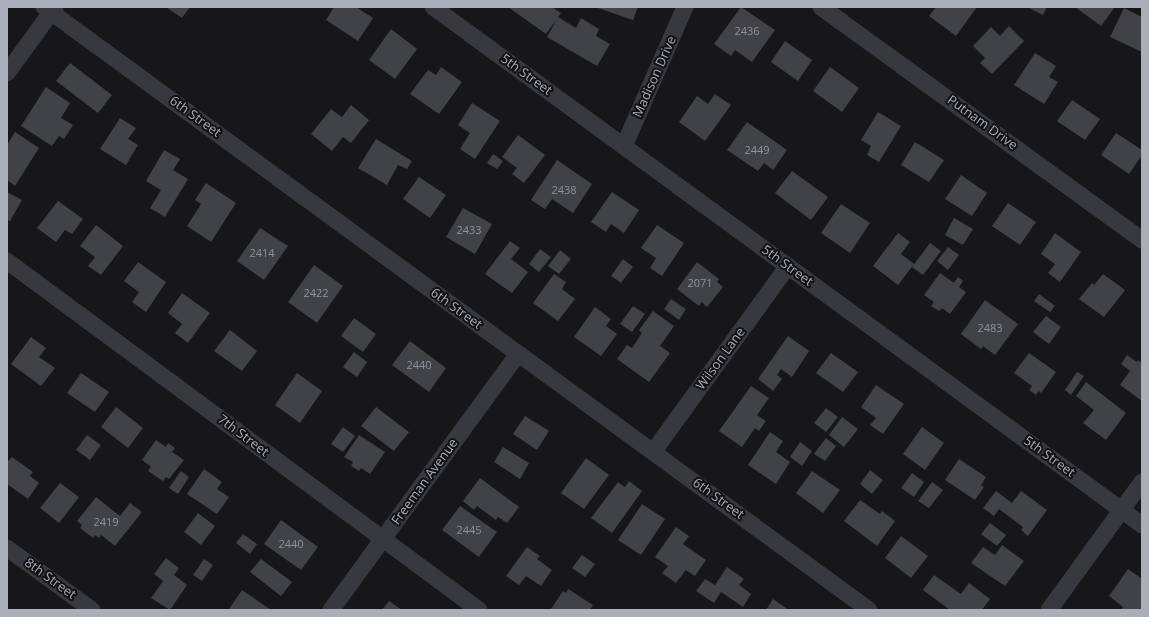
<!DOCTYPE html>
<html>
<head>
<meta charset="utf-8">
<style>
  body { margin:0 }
  #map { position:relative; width:1149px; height:617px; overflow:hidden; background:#171719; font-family:"Open Sans",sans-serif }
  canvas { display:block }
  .frame { position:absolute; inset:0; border:8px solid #a9aeb9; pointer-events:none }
</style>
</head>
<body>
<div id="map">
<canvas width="1149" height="617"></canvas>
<div class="frame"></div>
</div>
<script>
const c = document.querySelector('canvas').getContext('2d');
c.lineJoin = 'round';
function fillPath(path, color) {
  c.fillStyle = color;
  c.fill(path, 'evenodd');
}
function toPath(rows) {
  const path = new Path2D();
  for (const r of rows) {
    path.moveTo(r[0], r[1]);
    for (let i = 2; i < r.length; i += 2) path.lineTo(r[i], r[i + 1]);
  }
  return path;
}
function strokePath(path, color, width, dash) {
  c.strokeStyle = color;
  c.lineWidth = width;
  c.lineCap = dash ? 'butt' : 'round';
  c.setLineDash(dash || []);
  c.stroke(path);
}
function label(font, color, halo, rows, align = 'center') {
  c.font = font + ' "Open Sans",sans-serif';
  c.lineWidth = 4;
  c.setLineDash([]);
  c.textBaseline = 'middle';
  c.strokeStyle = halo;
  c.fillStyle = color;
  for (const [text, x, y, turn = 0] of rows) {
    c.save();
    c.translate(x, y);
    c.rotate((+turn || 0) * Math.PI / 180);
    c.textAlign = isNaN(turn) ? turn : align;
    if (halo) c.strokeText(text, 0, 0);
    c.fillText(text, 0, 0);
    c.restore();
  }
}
const building = toPath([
  [166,7,190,7,182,18],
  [334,7,356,7,373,18,358,41,326,20],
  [508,7,552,7,561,13,546,34],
  [595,7,638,7,633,20],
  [741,7,775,30,752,62,735,50,731,56,714,44],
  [936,7,977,7,956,36,929,16],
  [1027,7,1047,7,1043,15],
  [1075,7,1115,7,1101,26],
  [1124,8,1142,17,1142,52,1110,37],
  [558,17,576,28,581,18,599,29,596,36,610,44,597,66,547,37],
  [1009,26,1024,41,992,74,980,63,985,58,973,46,991,27,1000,36],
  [391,29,417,49,395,79,369,60],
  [785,41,812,60,798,81,771,62],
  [1035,53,1056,66,1049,77,1058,82,1044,104,1014,85],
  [70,63,112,95,98,113,56,81],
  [441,67,462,82,439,114,410,94,428,70,436,75],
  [830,67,859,88,842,112,813,91],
  [46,87,70,103,61,118,73,125,64,139,59,136,52,146,21,126],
  [715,94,731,105,705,141,679,122,697,96,708,104],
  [1072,100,1100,119,1085,140,1057,121],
  [472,103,500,121,475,159,460,149,470,133,458,125],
  [351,105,369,120,351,143,343,137,332,151,311,134,331,109,342,117],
  [878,112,901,126,879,162,867,155,871,146,861,140],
  [120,118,136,128,128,139,138,145,126,165,100,149],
  [747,122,787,150,773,170,764,163,758,171,727,150],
  [15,132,39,148,15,186,7,180,7,145],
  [1116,133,1142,150,1142,155,1129,174,1101,155],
  [518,135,545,155,524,183,512,174,517,168,502,157],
  [376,139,412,161,407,169,398,165,387,185,358,168],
  [915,142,944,160,929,182,901,165],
  [164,150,180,159,173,170,188,179,165,217,150,208,161,190,146,181],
  [493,154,503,161,497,169,487,163],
  [557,160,592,184,573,213,552,199,545,209,531,200],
  [792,171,828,197,811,220,775,193],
  [961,175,987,193,972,216,945,199],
  [419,177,446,195,430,218,403,199],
  [206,183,236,203,211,242,187,226,201,204,195,200],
  [7,192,22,200,10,221,7,220],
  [612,192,639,210,624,233,611,224,606,232,591,222],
  [58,201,83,219,72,234,65,230,56,242,37,228],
  [1008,203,1036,222,1020,245,992,226],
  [841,204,870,223,850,253,821,233],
  [463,208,492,224,475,254,446,237],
  [954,218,973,229,963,245,945,235],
  [96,225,123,246,101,275,88,266,95,257,80,246],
  [657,225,684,243,662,276,650,268,656,258,641,248],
  [260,228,288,246,264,280,237,261],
  [898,233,910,242,901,254,914,264,898,285,873,266],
  [1055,233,1081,252,1060,282,1048,273,1055,264,1041,254],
  [510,241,520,248,511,259,528,272,512,293,485,274],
  [930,243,941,251,923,275,912,267],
  [948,247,959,255,948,270,937,261],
  [540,249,551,257,539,272,529,264],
  [560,250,571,259,559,274,548,266],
  [623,259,633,267,621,283,611,276],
  [138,262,166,282,146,312,132,302,139,292,124,281],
  [697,262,719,279,717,282,723,287,707,307,702,302,699,306,677,289],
  [314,265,343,286,317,323,288,302],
  [940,273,954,283,958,277,963,281,959,287,966,292,950,314,942,308,939,311,931,306,934,302,924,295],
  [554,274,566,282,562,289,575,299,558,321,533,303],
  [1103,274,1125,290,1104,317,1079,299,1092,283,1094,285],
  [182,293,210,313,188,343,175,333,182,324,168,313],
  [1039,294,1055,306,1050,312,1034,301],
  [671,299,686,309,679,320,664,309],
  [985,300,1018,324,995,355,983,346,981,349,961,334],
  [633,306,645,314,632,332,620,324],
  [595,307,611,319,606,326,617,334,601,356,574,337],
  [653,311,674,326,660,346,670,353,649,382,617,359,627,345,632,348,642,333,639,330],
  [1046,316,1061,327,1049,344,1033,332],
  [354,318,376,334,363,352,341,336],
  [230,330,257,351,242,371,214,351],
  [788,336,809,351,792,377,781,369,777,375,782,379,773,391,758,379],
  [31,337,46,348,39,357,55,368,41,386,11,364],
  [410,341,446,368,429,392,392,365],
  [354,352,367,362,357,377,343,367],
  [831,353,858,372,843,392,816,373],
  [1029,353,1056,372,1041,393,1039,391,1036,395,1029,390,1032,386,1014,373],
  [1127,355,1137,362,1138,360,1142,363,1142,401,1120,385,1130,371,1121,364],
  [1077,372,1084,376,1071,395,1065,390],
  [81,373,109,392,95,412,67,393],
  [297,373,322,391,300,423,275,405],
  [1086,382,1126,413,1106,440,1083,423,1094,410,1076,396],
  [876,385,904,404,883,434,870,425,876,418,861,407],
  [751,386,769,398,757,415,766,421,759,431,755,428,742,447,719,431],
  [116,407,143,428,128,448,101,427],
  [376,407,409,432,394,451,361,426],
  [826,408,838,417,826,432,814,423],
  [525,416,549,431,537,450,513,434],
  [842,417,858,429,844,447,829,435],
  [343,427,355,436,343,452,331,444],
  [922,427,944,443,925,470,903,454],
  [770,432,783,441,776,452,790,462,776,484,748,465],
  [87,435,101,445,90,460,76,450],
  [359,435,385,452,370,474,361,468,359,471,351,466,353,462,344,457],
  [826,438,836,446,825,461,814,454],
  [156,440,166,447,168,443,175,448,172,452,184,460,169,479,166,477,163,481,148,471,151,467,142,460],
  [800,442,812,451,802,466,790,457],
  [503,447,529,463,520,479,494,462],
  [12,457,33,472,30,476,39,483,28,499,7,484,7,462],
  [586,458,609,475,584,509,561,493],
  [959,459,986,477,981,485,984,487,975,500,945,480],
  [204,469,222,482,217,489,229,497,217,514,187,494],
  [870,470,883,480,872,494,860,484],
  [181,471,189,477,178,494,169,488],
  [812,471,840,490,823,513,796,493],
  [912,473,924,482,914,497,901,488],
  [480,478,519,507,507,523,498,517,496,520,477,506,474,510,463,501],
  [629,481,642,491,612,533,591,518,618,482,625,487],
  [932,482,943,490,929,508,918,501],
  [60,483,79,497,59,523,40,508],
  [996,491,1012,503,1021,491,1047,510,1028,536,1021,530,1023,527,999,509,994,516,983,508],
  [96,497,120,516,130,503,142,512,115,546,101,535,99,538,95,535,93,538,80,528,82,525,77,521],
  [860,500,880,514,882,511,895,521,877,546,844,521],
  [642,504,665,519,641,555,618,540],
  [460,506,497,532,479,557,442,530],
  [198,513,215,526,201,545,184,532],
  [281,520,318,547,301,570,264,544],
  [990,523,1006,535,997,546,981,534],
  [676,527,689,536,683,544,706,560,695,576,686,570,676,583,662,573,668,566,655,557],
  [243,534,257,544,250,554,236,543],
  [901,536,928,556,911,578,885,558],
  [1002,545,1024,561,1005,586,971,563,983,547,995,555],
  [527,547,540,556,537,559,552,570,541,586,526,576,519,585,506,576],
  [582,555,595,564,585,577,572,568],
  [166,558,179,568,174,575,187,585,170,610,151,598,163,581,154,574],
  [204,559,213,565,202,581,193,575],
  [261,559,292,582,281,596,250,572],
  [727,567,744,579,739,585,751,594,743,607,721,592,714,603,696,591,705,579,715,585],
  [1128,569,1142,579,1142,610,1121,610,1123,607,1109,596],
  [934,575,961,594,969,583,990,599,982,610,950,610,923,590],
  [568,589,593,605,590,610,551,609,563,591,566,593],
  [242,590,271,610,229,609],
  [773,599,789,610,766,610],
  [389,601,402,610,382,610]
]);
const street = toPath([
  [44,7,869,610],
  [433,7,1142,525],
  [821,7,1142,240],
  [7,73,55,7],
  [624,146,685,7],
  [7,261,479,610],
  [653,452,788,266],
  [7,548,92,610],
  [331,610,518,354],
  [1049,610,1142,482]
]);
const numberNames = [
  ["2436",747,32],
  ["2449",757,151],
  ["2438",564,191],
  ["2433",469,231],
  ["2414",262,254],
  ["2071",700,284],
  ["2422",316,294],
  ["2483",990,329],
  ["2440",419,366],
  ["2419",106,523],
  ["2445",469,531],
  ["2440",291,545]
];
const streetNames = [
  ["5th Street",526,75,36],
  ["Madison Drive",655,77,-66],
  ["6th Street",195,117,36],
  ["Putnam Drive",982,123,36],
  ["5th Street",787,266,36],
  ["6th Street",456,309,36],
  ["Wilson Lane",721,359,-54],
  ["7th Street",243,436,37],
  ["5th Street",1049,457,36],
  ["Freeman Avenue",425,482,-54],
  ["6th Street",718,499,36],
  ["8th Street",50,579,36]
];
fillPath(building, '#414246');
strokePath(street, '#38393e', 17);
label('11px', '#8f939c', null, numberNames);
label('13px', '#a9aeb9', '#121214', streetNames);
</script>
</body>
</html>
